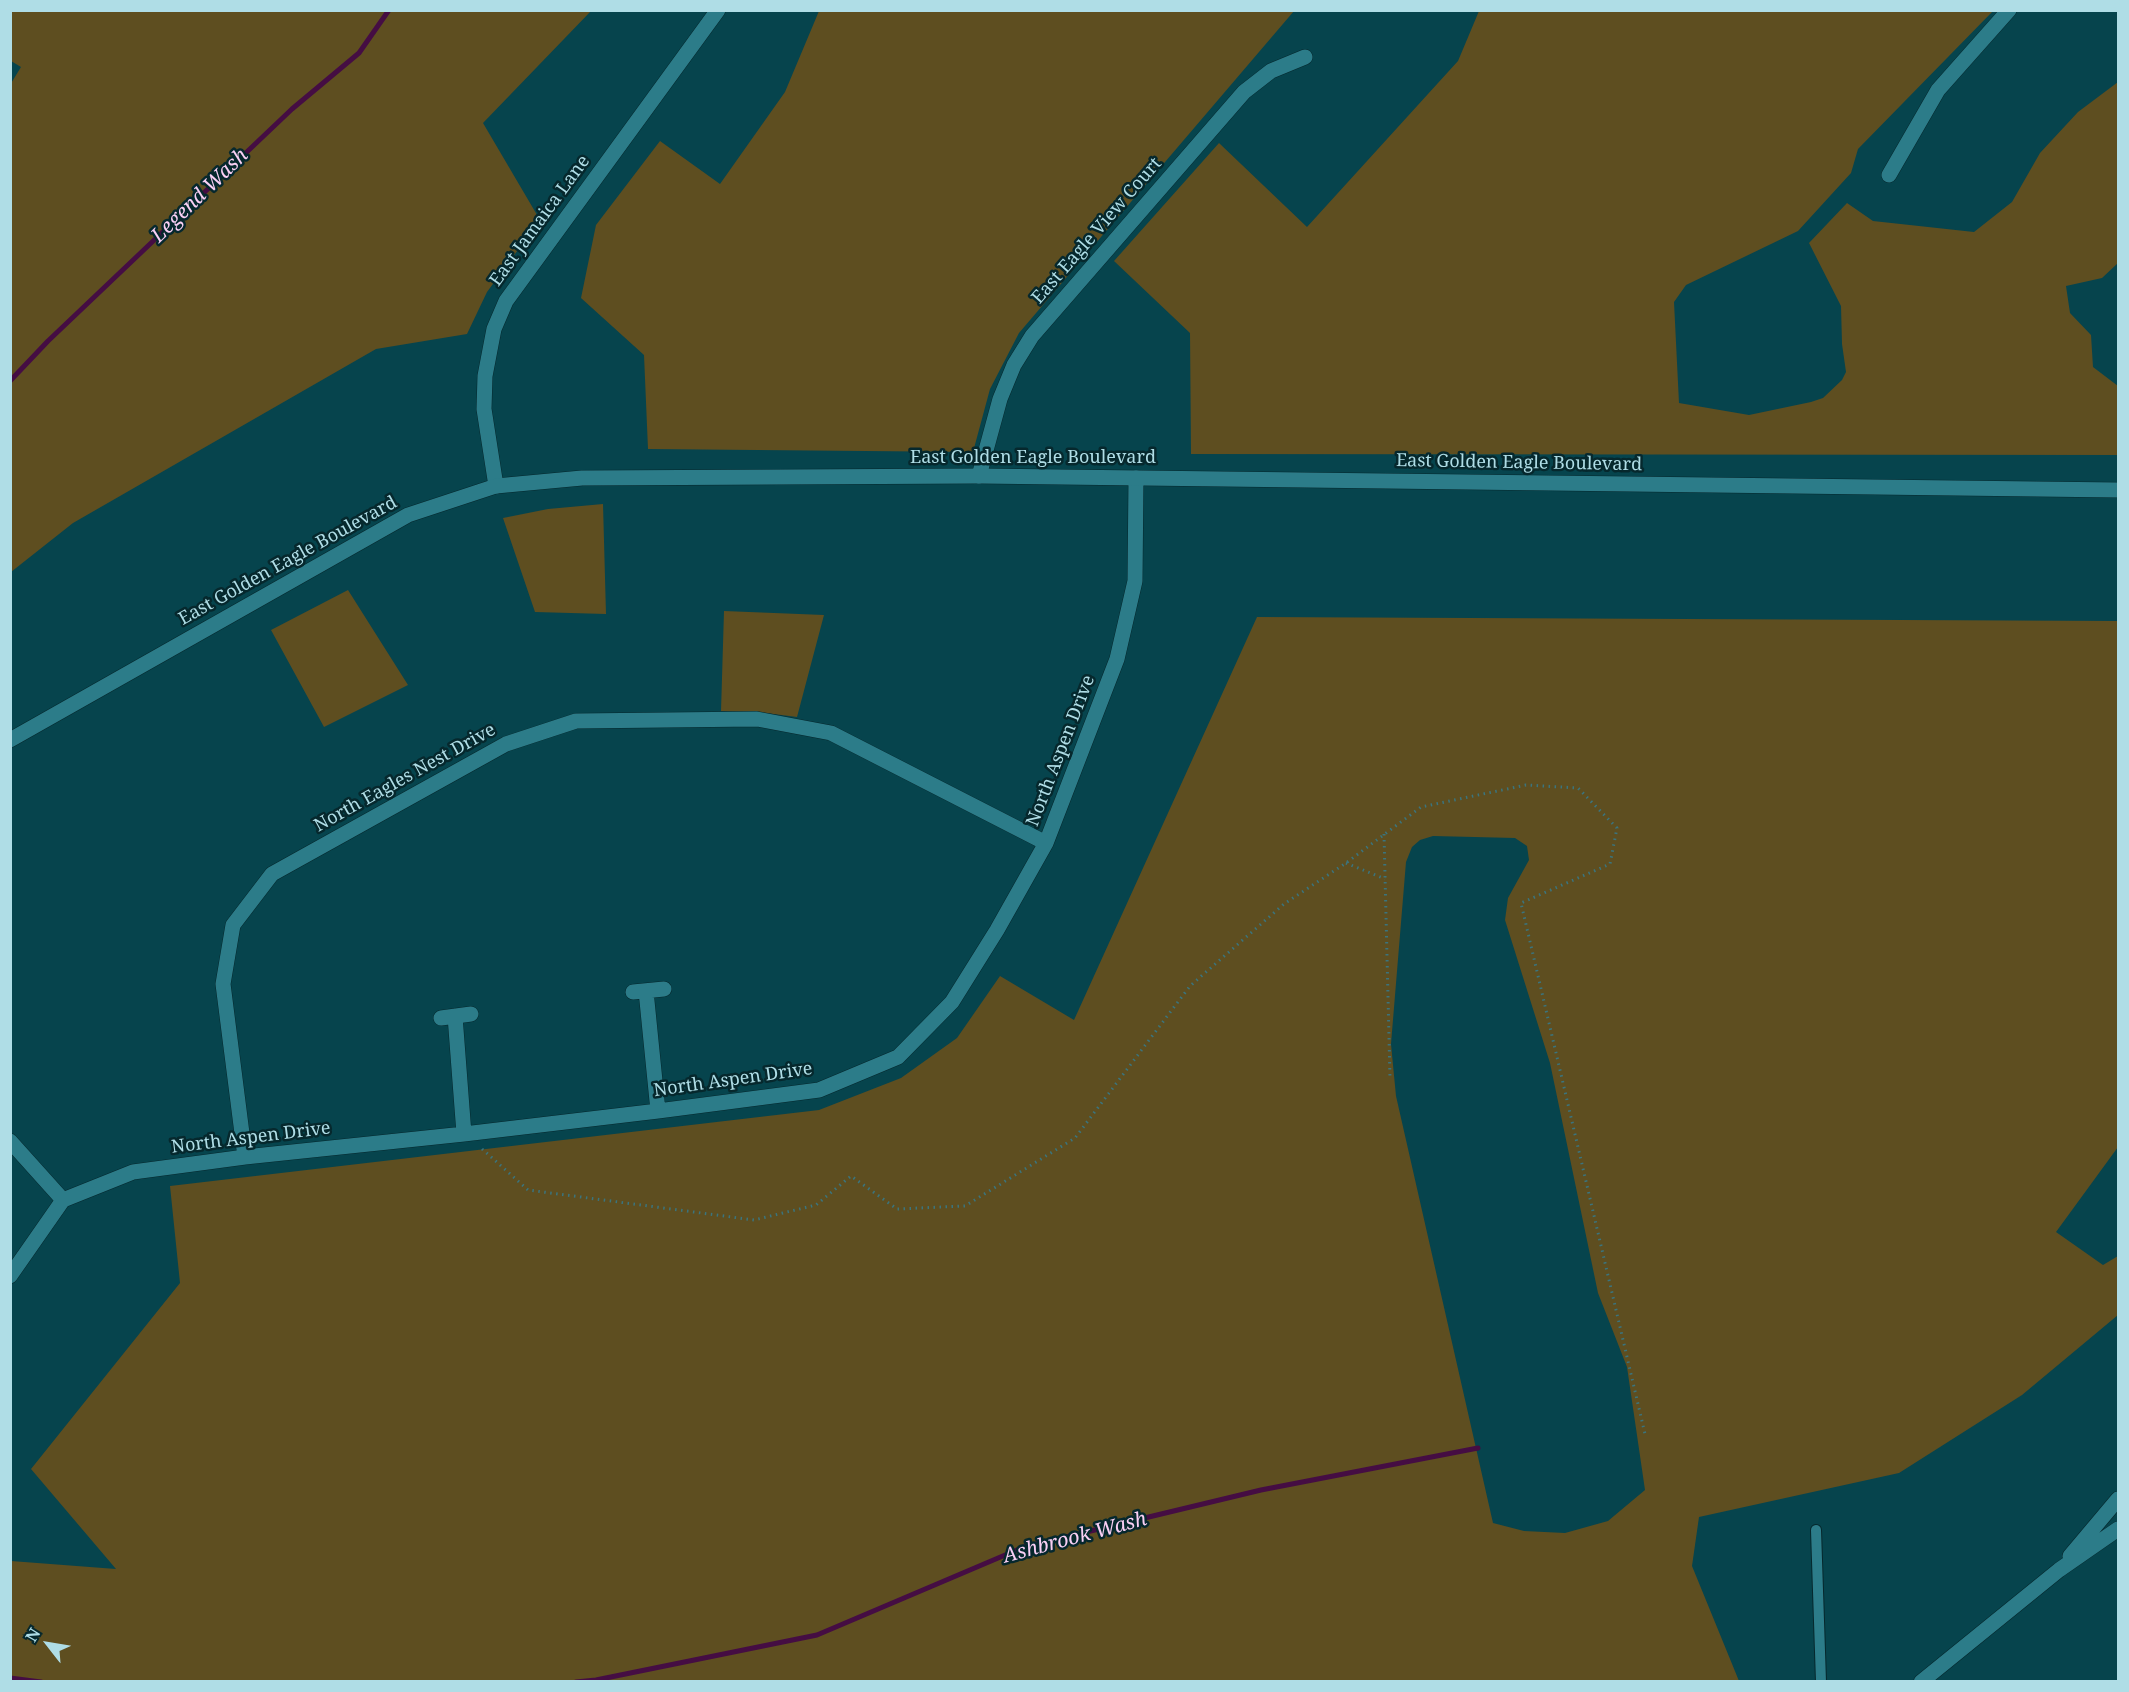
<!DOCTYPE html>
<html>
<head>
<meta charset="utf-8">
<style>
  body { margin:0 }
  #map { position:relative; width:2129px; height:1692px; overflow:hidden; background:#06444d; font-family:"Noto Serif",serif }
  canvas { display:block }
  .frame { position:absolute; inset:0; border:12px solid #afdde6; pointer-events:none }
  .north { position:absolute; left:18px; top:1614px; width:60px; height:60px; -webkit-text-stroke:4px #06282d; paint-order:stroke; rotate:301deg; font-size:16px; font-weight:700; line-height:24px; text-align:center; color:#afdde6 }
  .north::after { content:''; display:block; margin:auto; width:21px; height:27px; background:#afdde6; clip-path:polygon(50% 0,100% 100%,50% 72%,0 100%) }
</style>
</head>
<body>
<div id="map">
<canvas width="2129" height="1692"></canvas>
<div class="frame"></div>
<div class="north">N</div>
</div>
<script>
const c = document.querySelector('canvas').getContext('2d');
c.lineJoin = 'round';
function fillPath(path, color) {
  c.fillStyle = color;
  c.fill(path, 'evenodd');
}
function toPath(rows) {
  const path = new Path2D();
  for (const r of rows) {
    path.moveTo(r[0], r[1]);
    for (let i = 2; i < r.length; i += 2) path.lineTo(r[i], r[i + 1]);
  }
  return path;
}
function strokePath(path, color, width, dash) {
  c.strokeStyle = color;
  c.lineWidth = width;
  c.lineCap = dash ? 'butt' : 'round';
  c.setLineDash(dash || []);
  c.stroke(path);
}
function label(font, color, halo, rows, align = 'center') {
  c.font = font + ' "Noto Serif",serif';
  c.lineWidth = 5;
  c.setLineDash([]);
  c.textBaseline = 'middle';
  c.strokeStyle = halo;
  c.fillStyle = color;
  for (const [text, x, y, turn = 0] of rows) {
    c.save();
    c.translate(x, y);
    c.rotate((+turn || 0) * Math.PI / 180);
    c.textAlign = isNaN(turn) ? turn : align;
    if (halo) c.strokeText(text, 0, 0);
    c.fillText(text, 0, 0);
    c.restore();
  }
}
const green = toPath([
  [11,10,591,10,591,11,483,123,540,220,487,292,467,334,376,349,73,523,11,572,10,85,21,67,11,61],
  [819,11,819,10,1294,11,1019,333,990,389,973,452,648,449,644,355,581,298,596,225,660,141,720,184,785,92],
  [1479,11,1993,11,1858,149,1851,173,1798,231,1686,285,1674,302,1679,403,1749,415,1811,402,1823,398,1842,380,1846,372,1842,344,1841,306,1809,243,1847,203,1873,221,1974,232,2012,202,2040,153,2078,112,2118,82,2118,263,2102,278,2066,286,2070,313,2091,335,2093,367,2118,386,2118,455,1191,454,1190,333,1114,261,1219,143,1307,227,1458,61],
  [603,504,606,614,535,612,503,518,548,509],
  [348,590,408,685,324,727,271,630],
  [724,611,824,615,797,717,766,713,721,711],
  [1257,617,2118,621,2118,1147,2056,1232,2103,1265,2118,1256,2118,1315,2022,1395,1899,1473,1699,1517,1692,1566,1739,1681,11,1681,11,1561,116,1569,31,1469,180,1283,170,1186,819,1110,901,1078,957,1038,1000,976,1074,1020],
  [1433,836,1515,838,1527,846,1529,860,1508,898,1505,920,1550,1063,1598,1293,1627,1367,1645,1490,1608,1521,1565,1533,1524,1531,1493,1523,1396,1096,1391,1044,1406,862,1412,847,1420,840]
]);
const stream = toPath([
  [10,381,48,341,292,109,359,53,389,10],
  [10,1678,41,1682],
  [576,1682,596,1680,817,1635,1024,1547,1261,1490,1478,1448]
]);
const path = toPath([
  [1384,834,1390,1078],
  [1346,863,1385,879],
  [482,1149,528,1190,754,1220,816,1205,851,1176,897,1209,965,1206,1075,1138,1190,986,1284,904,1346,863,1421,807,1526,785,1578,788,1617,828,1610,864,1521,903,1645,1434]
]);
const service = toPath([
  [1816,1530,1821,1682]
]);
const minor = toPath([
  [1889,175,1938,90,2009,10],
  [979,476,1000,399,1014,365,1032,336,1244,92,1271,71,1305,57],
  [496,486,484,409,485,376,494,329,506,301,718,10],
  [646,991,658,1111],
  [633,992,664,989],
  [455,1016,464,1134],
  [441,1018,471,1014],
  [10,1141,63,1200],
  [245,1157,223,984,233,925,272,874,506,744,576,721,757,719,831,733,1046,843],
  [10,1276,63,1200,133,1172,245,1157,464,1134,658,1111,819,1090,898,1057,952,1002,997,930,1046,843,1117,659,1135,581,1136,478],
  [2070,1556,2118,1499],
  [1921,1682,2059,1570,2118,1529]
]);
const tertiary = toPath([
  [10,740,408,515,496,486,582,478,979,476,2118,490]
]);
const streetNames = [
  ["East Jamaica Lane",540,221,-54],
  ["East Eagle View Court",1097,231,-49],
  ["East Golden Eagle Boulevard",1033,458],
  ["East Golden Eagle Boulevard",1519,463,1],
  ["East Golden Eagle Boulevard",288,561,-29],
  ["North Aspen Drive",1061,751,-69],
  ["North Eagles Nest Drive",405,778,-29],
  ["North Aspen Drive",733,1080,-8],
  ["North Aspen Drive",251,1138,-7]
];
const waterNames = [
  ["Legend Wash",200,196,-44],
  ["Ashbrook Wash",1075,1538,-15]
];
fillPath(green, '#5e4e20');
strokePath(stream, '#450d43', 5);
strokePath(service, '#06282d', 12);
strokePath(minor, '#06282d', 16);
strokePath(tertiary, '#06282d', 16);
strokePath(path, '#3b747d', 3, [1.5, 4.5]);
strokePath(service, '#2c7c89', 10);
strokePath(minor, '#2c7c89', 15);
strokePath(tertiary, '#2c7c89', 15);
label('18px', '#afdde6', '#06282d', streetNames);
label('italic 20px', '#fad0f5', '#06282d', waterNames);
</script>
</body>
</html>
